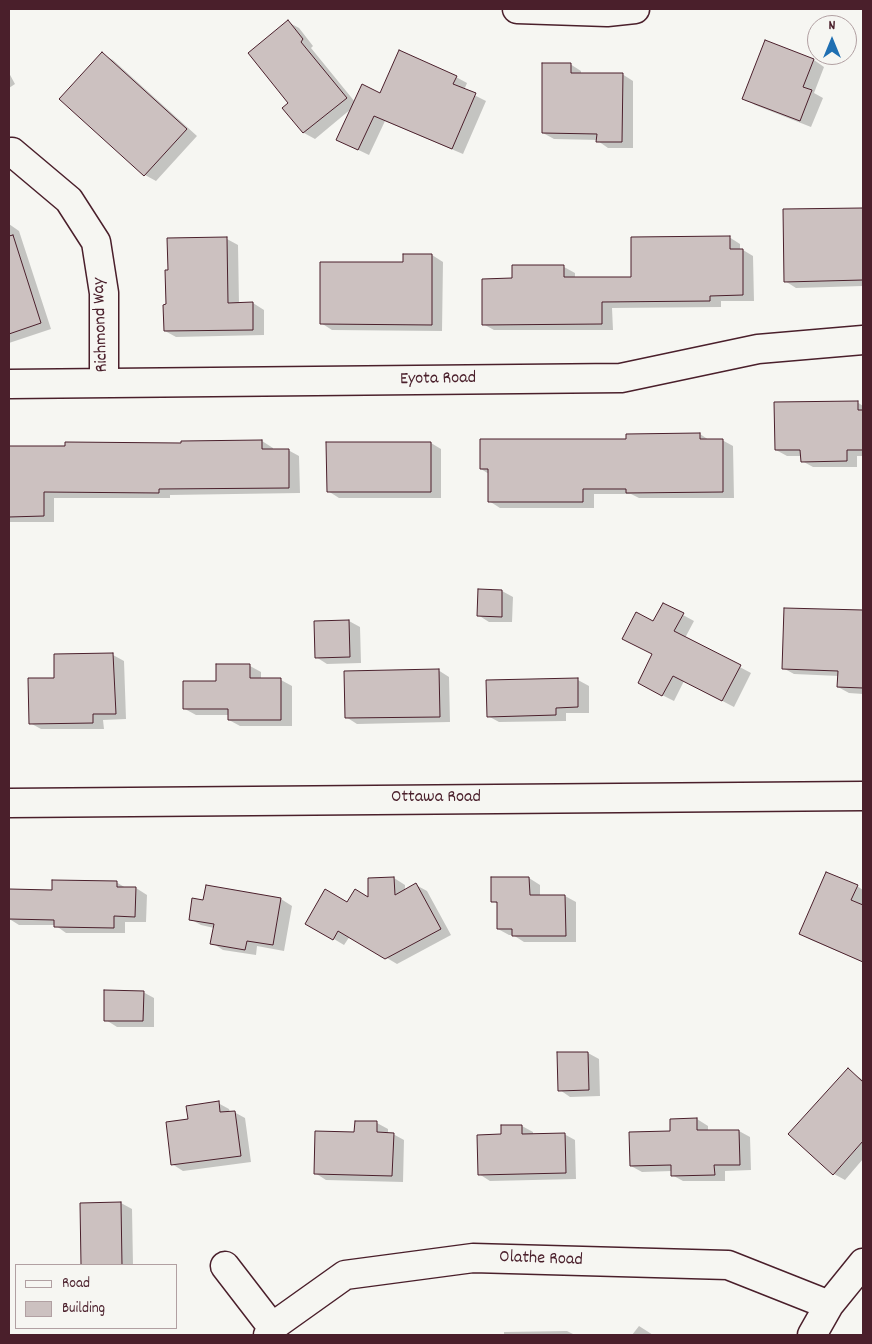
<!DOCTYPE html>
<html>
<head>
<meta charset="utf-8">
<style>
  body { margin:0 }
  #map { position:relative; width:872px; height:1344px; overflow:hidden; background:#f6f6f2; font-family:Dekko,sans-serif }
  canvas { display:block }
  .frame { position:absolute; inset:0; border:10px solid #4a1f2b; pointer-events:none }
  .legend { position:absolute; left:15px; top:1264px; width:162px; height:65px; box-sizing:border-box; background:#f6f6f2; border:1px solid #b1a0a2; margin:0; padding:6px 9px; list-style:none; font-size:15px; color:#4a1f2b }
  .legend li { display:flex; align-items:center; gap:10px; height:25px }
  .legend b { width:25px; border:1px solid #b1a0a2 }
  .north { position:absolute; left:807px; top:15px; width:50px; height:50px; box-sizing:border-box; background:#f6f6f2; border:1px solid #b1a0a2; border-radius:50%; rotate:0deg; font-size:14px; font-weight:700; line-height:20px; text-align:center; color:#4a1f2b }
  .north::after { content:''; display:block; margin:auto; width:18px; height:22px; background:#1f6fb2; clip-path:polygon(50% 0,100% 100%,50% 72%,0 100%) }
</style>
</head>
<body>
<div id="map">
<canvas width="872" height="1344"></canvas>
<div class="frame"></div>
<ul class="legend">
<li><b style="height:6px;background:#f6f6f2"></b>Road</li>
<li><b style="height:14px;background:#ccc1c0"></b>Building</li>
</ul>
<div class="north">N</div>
</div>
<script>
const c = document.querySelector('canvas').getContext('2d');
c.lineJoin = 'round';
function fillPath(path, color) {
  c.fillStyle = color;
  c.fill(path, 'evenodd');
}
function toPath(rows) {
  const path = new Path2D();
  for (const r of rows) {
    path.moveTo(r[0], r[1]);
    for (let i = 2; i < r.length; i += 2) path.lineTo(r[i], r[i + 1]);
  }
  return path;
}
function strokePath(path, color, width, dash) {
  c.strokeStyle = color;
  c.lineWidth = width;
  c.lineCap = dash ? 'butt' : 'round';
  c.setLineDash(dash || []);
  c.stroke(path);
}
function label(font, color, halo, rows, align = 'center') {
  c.font = font + ' Dekko,sans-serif';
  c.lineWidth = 4;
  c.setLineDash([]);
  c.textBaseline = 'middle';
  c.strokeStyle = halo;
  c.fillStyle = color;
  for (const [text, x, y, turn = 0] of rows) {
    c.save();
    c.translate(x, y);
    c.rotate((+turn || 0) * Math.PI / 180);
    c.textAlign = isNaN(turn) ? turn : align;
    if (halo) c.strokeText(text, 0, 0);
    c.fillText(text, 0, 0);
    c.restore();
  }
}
const shadow = toPath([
  [288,22,299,28,313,46,311,48,355,102,381,94,456,77,467,83,464,90,486,101,463,154,385,121,369,155,348,145,351,109,315,139,304,133,284,108,290,103],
  [766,42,814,60,824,67,814,93,823,98,811,127,755,105,744,98],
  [102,54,113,60,197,136,156,181,145,175],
  [570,64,581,71,581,74,622,74,633,81,633,148,608,148,598,141,598,140,554,139,543,133],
  [9,73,15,84,9,88],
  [863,209,863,286,796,288,785,281,784,211],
  [9,224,19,231,51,329,9,343],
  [729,237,740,244,740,250,743,250,753,256,754,301,721,301,721,307,612,308,613,330,494,330,483,324,513,280,564,267,575,273,575,278,632,278],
  [227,239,238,245,239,304,253,303,264,310,264,335,176,337,165,331],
  [404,255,432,255,443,262,442,331,332,330,321,323,404,263],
  [857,402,863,406,863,456,857,456,857,467,813,467,802,461,802,456,787,456,776,450],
  [700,434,709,440,722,440,733,446,734,498,639,498,631,494,594,494,594,508,500,508,489,501,489,474,481,469,627,440],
  [262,441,273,448,273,450,288,450,299,456,300,493,170,495,170,498,54,498,54,522,9,522,9,447],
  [431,443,441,449,441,498,339,498,328,491],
  [479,590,502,591,513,597,512,622,489,622,478,615],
  [785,609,863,612,863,694,849,693,838,687,839,676,794,674,783,668],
  [683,615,694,621,685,638,751,673,734,707,684,681,674,701,650,689,654,655,654,623],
  [349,621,360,627,361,663,327,664,316,657],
  [113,655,124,661,126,719,103,720,104,729,41,729,30,723,56,679],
  [250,666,261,672,261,680,281,680,292,686,292,726,240,726,229,720,229,715,196,715,185,709],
  [438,670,449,677,450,722,357,724,346,717],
  [578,680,589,686,589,713,566,713,566,721,499,722,488,716],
  [394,878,405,885,405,891,416,885,427,891,451,935,397,964,350,936,344,945,307,923,347,903,369,899],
  [529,878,540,885,540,896,565,896,576,902,576,942,524,942,513,935,509,935,498,929,498,904,493,901,492,879],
  [116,882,126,888,136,888,147,895,146,922,125,922,125,933,66,933,55,925,19,925,11,920,9,920,9,891,53,891],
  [857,886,863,890,863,962,811,940,800,934],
  [281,899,292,906,284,951,257,946,256,955,223,950,212,943,214,928,201,925,190,919,204,902],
  [143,992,154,998,154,1027,117,1027,106,1020],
  [588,1053,599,1059,600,1096,570,1097,560,1090],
  [848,1070,863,1080,863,1159,845,1180,834,1174],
  [218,1103,229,1109,230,1113,234,1112,245,1118,251,1162,183,1171,172,1164,190,1120],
  [697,1119,708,1126,708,1131,739,1131,750,1137,751,1170,725,1171,725,1181,683,1181,672,1175,672,1171,642,1172,631,1166,672,1132],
  [377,1123,388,1129,388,1134,393,1134,404,1140,403,1182,326,1180,315,1173,355,1133],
  [522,1126,533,1132,533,1135,564,1134,575,1140,576,1179,490,1181,479,1174,502,1135],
  [121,1203,132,1209,133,1265,82,1265,81,1204],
  [639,1326,650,1333,653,1335,632,1335],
  [567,1331,575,1335,504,1335,504,1332]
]);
const building = toPath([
  [288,20,303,39,301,42,347,98,303,133,282,108,288,103,248,53,288,20],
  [765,40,814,59,803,87,812,90,800,121,742,99,765,40],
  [399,50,457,76,453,84,476,93,452,149,374,116,358,150,336,140,362,84,380,93,399,50],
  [102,52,187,129,144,176,59,99,102,52],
  [542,63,571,63,571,73,623,73,622,142,596,142,597,134,542,133,542,63],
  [863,208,863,280,784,282,783,209,863,208],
  [13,235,41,323,9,334,9,236,13,235],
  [730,236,730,249,743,249,743,295,710,296,710,301,602,302,602,324,482,325,482,279,512,278,512,265,564,265,564,277,631,277,631,237,730,236],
  [227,237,228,303,253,302,253,330,164,331,163,305,166,304,165,270,168,270,167,238,227,237],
  [403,254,432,254,432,325,320,324,320,262,403,262,403,254],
  [858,401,858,410,863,410,863,450,847,450,847,461,801,462,800,450,775,450,774,402,858,401],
  [700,433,700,439,723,439,723,492,626,493,626,489,583,489,583,502,488,502,488,469,480,469,480,439,626,439,626,434,700,433],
  [262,440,262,449,289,449,289,488,159,489,159,493,44,492,44,516,9,517,9,446,65,446,65,442,181,443,181,441,262,440],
  [326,442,431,442,431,492,327,492,326,442],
  [478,589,502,590,502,617,477,616,478,589],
  [663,603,684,613,674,631,741,665,722,701,673,676,662,696,638,683,652,654,622,639,636,612,653,621,663,603],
  [784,608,863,610,863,688,837,687,838,671,782,669,784,608],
  [349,620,350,657,315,658,314,621,349,620],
  [113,653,116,714,93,714,93,723,29,724,28,678,54,678,54,654,113,653],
  [216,664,250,664,250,678,281,678,281,720,228,720,228,709,183,709,183,681,216,681,216,664],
  [439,669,440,717,345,718,344,671,439,669],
  [578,678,578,707,556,708,556,715,487,717,486,680,578,678],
  [826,872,858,885,851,900,863,905,863,962,799,934,826,872],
  [394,877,395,895,416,883,441,929,385,959,338,931,333,940,305,924,325,889,347,902,355,889,368,897,368,878,394,877],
  [491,877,529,877,530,895,565,895,566,936,512,936,512,929,497,929,497,902,491,902,491,877],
  [52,880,117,881,117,887,136,887,135,917,114,916,114,928,54,927,54,920,9,919,9,889,52,890,52,880],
  [206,885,281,898,273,945,247,941,245,950,210,944,214,924,189,920,192,898,203,900,206,885],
  [104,990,144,991,143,1021,104,1021,104,990],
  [557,1052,588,1052,589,1090,558,1091,557,1052],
  [848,1068,863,1082,863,1141,833,1175,788,1134,848,1068],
  [219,1101,220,1112,235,1111,241,1156,171,1165,166,1122,188,1119,186,1106,219,1101],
  [697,1118,697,1130,739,1130,740,1165,714,1165,715,1175,671,1176,671,1165,630,1166,629,1132,670,1131,670,1119,697,1118],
  [355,1121,377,1121,377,1132,394,1133,392,1176,314,1174,315,1131,354,1132,355,1121],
  [501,1125,522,1125,522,1134,565,1133,566,1173,478,1175,477,1135,501,1134,501,1125],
  [121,1202,122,1265,81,1265,80,1203,121,1202]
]);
const street = toPath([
  [517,9,607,12,635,9],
  [12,152,69,200,96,242,104,293,104,383],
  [9,384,621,378,758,349,863,340],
  [9,803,863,796],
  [225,1266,272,1327],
  [268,1335,272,1327,345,1275,473,1258,728,1265,829,1305],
  [812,1335,829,1305,863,1263]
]);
const streetNames = [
  ["Richmond Way",102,325,-92],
  ["Eyota Road",438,380,-1],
  ["Ottawa Road",436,799],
  ["Olathe Road",541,1260,2]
];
fillPath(shadow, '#0003');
fillPath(building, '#ccc1c0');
strokePath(building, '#4a1f2b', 1);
strokePath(street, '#4a1f2b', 31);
strokePath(street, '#f6f6f2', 28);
label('18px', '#4a1f2b', '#f6f6f2', streetNames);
</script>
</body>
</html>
